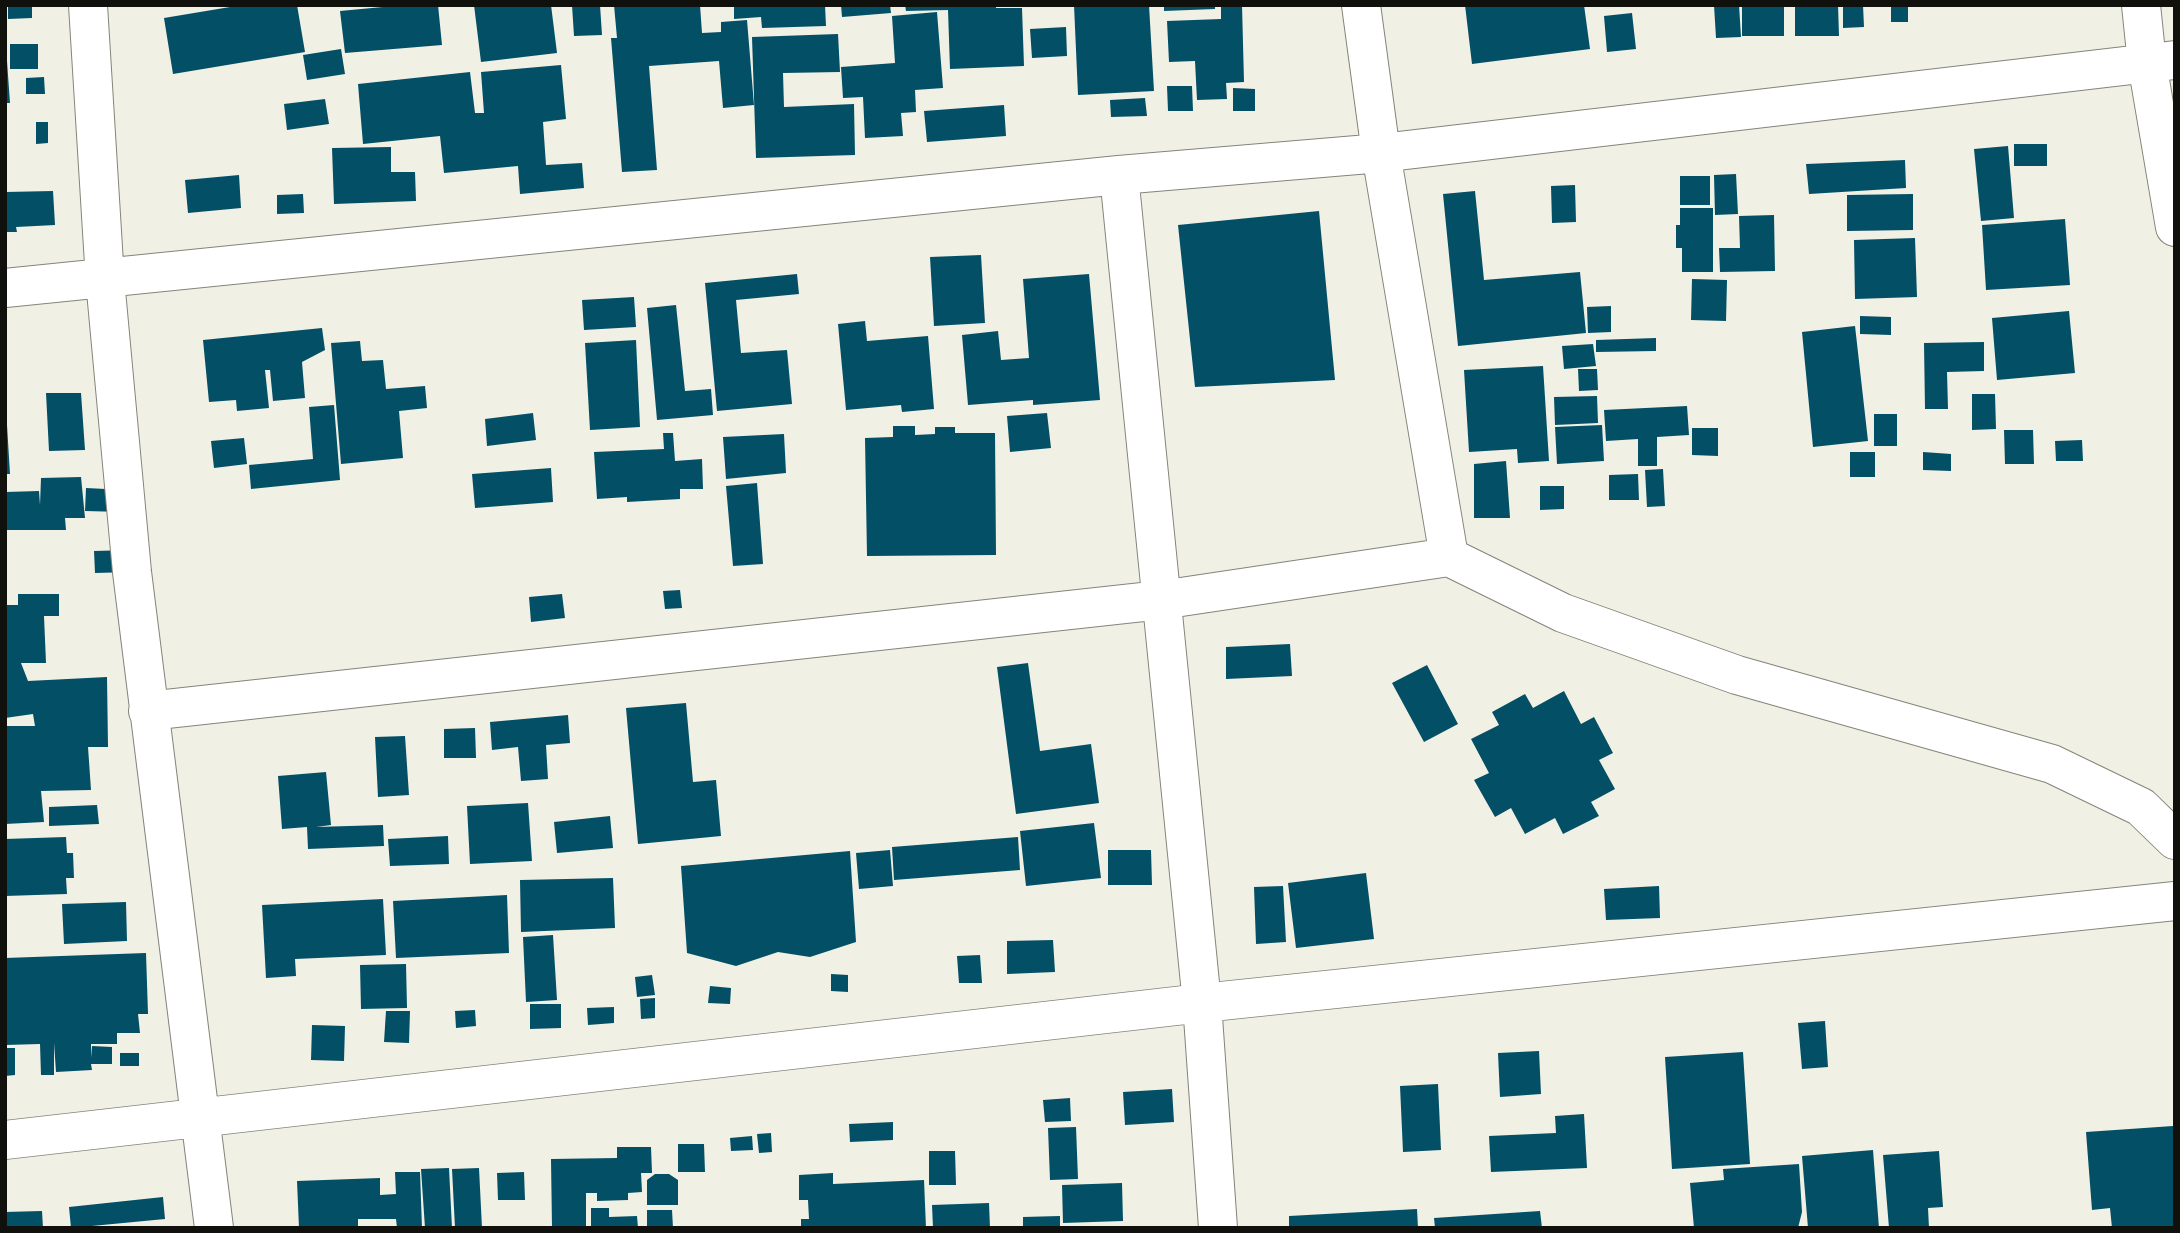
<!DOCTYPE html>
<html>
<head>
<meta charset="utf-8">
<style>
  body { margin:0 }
  #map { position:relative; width:2180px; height:1233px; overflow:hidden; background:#f1f0e4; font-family:"Fira Sans",sans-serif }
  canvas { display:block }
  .frame { position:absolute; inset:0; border:7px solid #10100c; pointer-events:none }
</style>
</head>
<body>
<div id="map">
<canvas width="2180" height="1233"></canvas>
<div class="frame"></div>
</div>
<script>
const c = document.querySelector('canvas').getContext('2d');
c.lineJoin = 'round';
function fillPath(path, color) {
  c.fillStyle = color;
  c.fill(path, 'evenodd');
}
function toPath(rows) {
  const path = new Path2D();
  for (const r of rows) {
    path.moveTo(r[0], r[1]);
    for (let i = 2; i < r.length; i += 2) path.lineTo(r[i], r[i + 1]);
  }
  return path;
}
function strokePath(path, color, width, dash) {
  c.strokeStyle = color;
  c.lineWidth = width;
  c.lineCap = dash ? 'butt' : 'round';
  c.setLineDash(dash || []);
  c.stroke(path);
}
const building = toPath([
  [8,5,32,5,32,18,8,19],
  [242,5,297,5,305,52,173,74,164,18],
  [404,5,438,5,442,45,345,53,340,11],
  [474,5,551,5,557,53,481,62],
  [572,5,600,5,602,35,574,36],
  [614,5,700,5,702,33,721,32,721,22,747,20,754,105,723,108,719,61,649,66,657,170,622,172,611,38,617,38],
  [734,5,825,5,826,26,762,28,761,17,734,19],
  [841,5,890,5,891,13,842,17],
  [905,5,996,5,996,8,1022,8,1024,66,950,69,948,10,906,11],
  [1074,5,1149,5,1154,91,1078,95],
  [1164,5,1215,5,1215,9,1164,11],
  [1221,5,1242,5,1244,82,1226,83,1227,99,1197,100,1195,61,1169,62,1167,21,1221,19],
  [1465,5,1584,5,1590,49,1472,64],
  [1714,5,1739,5,1741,37,1716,38],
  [1742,5,1784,5,1784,36,1742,36],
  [1795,5,1838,5,1839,36,1795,36],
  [1843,5,1863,5,1864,27,1843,28],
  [1891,5,1908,5,1908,22,1891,22],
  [937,12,943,88,915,90,916,112,901,113,903,136,865,138,863,97,843,98,841,67,895,63,892,16],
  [1632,13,1636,49,1607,52,1604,16],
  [1066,27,1067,56,1032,58,1030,29],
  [838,34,840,72,783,73,784,107,854,104,855,155,756,158,752,37],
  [10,44,38,44,38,69,10,69],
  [341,49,345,74,307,80,303,55],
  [5,61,7,61,10,103,5,103],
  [561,65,566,119,543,122,546,165,582,163,584,188,520,194,518,166,444,173,440,136,363,144,358,84,470,72,475,113,484,113,481,72],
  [44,77,45,94,26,94,26,78],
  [1167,86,1192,86,1193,111,1168,111],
  [1233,88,1255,89,1255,111,1233,111],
  [1145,98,1147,116,1111,117,1110,100],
  [325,99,329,124,287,130,284,104],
  [1004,105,1006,136,927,142,924,111],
  [36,122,48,122,48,143,36,144],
  [2014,144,2047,144,2047,166,2014,166],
  [2008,146,2014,218,1981,221,1974,149],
  [391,147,391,172,415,172,416,201,334,204,332,148],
  [1905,160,1906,188,1809,194,1806,164],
  [1736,174,1738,214,1715,215,1714,175],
  [239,175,241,208,188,213,185,180],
  [1680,176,1710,176,1710,205,1680,205],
  [1575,185,1576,222,1552,223,1551,186],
  [53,191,55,225,16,227,17,232,5,232,5,192],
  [1475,191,1484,280,1580,272,1586,333,1458,346,1443,194],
  [303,194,304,213,277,214,277,195],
  [1913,194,1913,230,1847,231,1847,195],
  [1680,208,1713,208,1713,272,1682,272,1682,248,1676,248,1676,225,1680,225],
  [1319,211,1335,380,1195,387,1178,225],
  [1774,215,1775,271,1720,272,1719,248,1740,248,1739,216],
  [2065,219,2070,285,1986,290,1982,225],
  [1915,238,1917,297,1855,299,1854,240],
  [981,255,985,323,934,326,930,257],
  [797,274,799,294,736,300,741,353,787,350,792,404,717,411,705,283],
  [1089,274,1100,400,1033,405,1033,400,968,405,962,335,998,331,1001,360,1029,358,1023,279],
  [1692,279,1727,280,1726,321,1691,320],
  [634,297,636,327,584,330,582,300],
  [676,305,685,391,711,389,713,415,657,420,647,308],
  [1611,306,1611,332,1588,333,1587,307],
  [2069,311,2075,373,1997,380,1992,318],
  [1860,316,1891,317,1891,335,1860,334],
  [865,321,867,341,928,336,934,409,902,412,901,405,846,410,838,324],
  [1855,326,1868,441,1813,447,1802,332],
  [322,328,325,350,302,362,305,398,273,401,270,370,265,370,269,408,237,411,236,400,209,402,203,340],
  [1656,338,1656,351,1596,352,1596,340],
  [636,340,640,427,590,430,585,343],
  [360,341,362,361,383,360,386,389,425,386,427,408,399,411,403,458,341,464,331,343],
  [1984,342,1984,371,1947,372,1948,409,1925,409,1924,343],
  [1593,344,1596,366,1564,369,1562,346],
  [1543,366,1549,461,1518,463,1517,449,1469,452,1464,370],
  [1578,369,1597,369,1598,390,1579,391],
  [46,393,81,393,85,450,49,451],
  [1972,394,1995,394,1996,429,1972,430],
  [1597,396,1598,423,1555,425,1554,397],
  [334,405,340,480,251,489,249,465,313,459,309,407],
  [1687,406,1689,435,1657,437,1657,466,1638,466,1638,439,1606,441,1604,410],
  [533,413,536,440,487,446,485,419],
  [1047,413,1051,448,1010,452,1007,416],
  [1874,414,1897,414,1897,446,1874,446],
  [5,425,7,425,10,474,5,474],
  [1602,425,1604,461,1557,464,1555,427],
  [893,426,915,426,915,435,935,434,935,427,955,427,955,433,995,433,996,555,867,556,865,438,893,437],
  [1692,428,1718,428,1718,456,1692,455],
  [2004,430,2033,430,2034,464,2005,464],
  [663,433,673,433,675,461,702,459,703,489,680,489,680,499,627,502,627,497,597,499,594,452,664,449],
  [784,434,786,473,726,479,723,437],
  [244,438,247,464,214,468,211,441],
  [2082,440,2083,461,2056,461,2055,441],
  [1850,452,1875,452,1875,477,1850,477],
  [1923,452,1951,454,1951,471,1923,470],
  [1506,461,1510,518,1474,518,1474,464],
  [551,468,553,502,475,508,472,474],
  [1663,469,1665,506,1647,507,1645,470],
  [1638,474,1639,500,1609,500,1609,475],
  [81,477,85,518,65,518,66,530,5,530,5,492,39,491,40,505,41,478],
  [757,483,763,564,733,566,726,486],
  [1540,486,1564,486,1564,509,1540,510],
  [86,488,125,490,123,512,85,511],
  [130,550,132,572,95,573,94,551],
  [680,590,682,608,665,609,663,591],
  [18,594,59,594,59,616,44,616,46,663,21,663,28,681,107,677,108,747,88,747,91,790,41,791,44,822,5,824,5,726,35,726,33,714,5,718,5,605,18,605],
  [562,594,565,618,531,622,529,597],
  [1290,644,1292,676,1226,679,1226,647],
  [1028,663,1040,751,1091,744,1099,803,1016,814,997,667],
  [1427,665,1458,724,1424,742,1392,683],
  [1564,691,1581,724,1594,717,1613,753,1599,760,1615,789,1591,802,1599,816,1563,834,1555,818,1525,834,1511,808,1495,817,1474,780,1489,773,1471,739,1499,725,1492,712,1525,694,1533,708],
  [686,703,693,782,716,780,721,836,638,844,626,708],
  [568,715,570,743,546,745,548,779,521,781,518,747,492,750,490,722],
  [475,728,476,758,444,758,444,729],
  [405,736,409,795,378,797,375,737],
  [326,772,331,825,316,827,383,825,384,846,308,849,307,827,282,829,278,776],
  [528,803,532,861,470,864,467,806],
  [97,805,99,824,49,826,49,807],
  [610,816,613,848,557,853,554,822],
  [1094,823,1101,878,1026,886,1020,831],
  [448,836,449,864,390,866,388,839],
  [66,837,67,853,73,853,74,878,66,878,67,894,5,896,5,839],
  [1018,837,1020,870,894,880,892,847],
  [890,850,893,886,859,889,856,853],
  [1108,850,1151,850,1152,885,1108,885],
  [850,851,856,942,810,957,778,952,736,966,687,953,681,866],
  [1366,873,1374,939,1296,948,1288,883],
  [613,878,615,928,521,932,520,880],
  [1283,886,1286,942,1256,944,1254,887],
  [1659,886,1660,918,1606,920,1604,889],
  [507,895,509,953,396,958,393,901],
  [383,899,386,955,295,959,296,976,266,978,262,905],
  [126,902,127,941,64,944,62,904],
  [553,935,557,1000,526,1002,523,937],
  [1053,940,1055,972,1007,974,1007,941],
  [146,953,148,1014,138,1014,140,1033,117,1033,117,1044,91,1044,91,1058,92,1046,112,1047,112,1064,91,1064,92,1070,56,1072,54,1043,54,1075,41,1075,40,1044,5,1045,5,958],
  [980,955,982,983,959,983,957,956],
  [406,964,407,1008,361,1009,360,965],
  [831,974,848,975,848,992,831,991],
  [652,975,655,995,637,997,635,977],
  [710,986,731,988,730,1004,708,1003],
  [655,998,655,1018,641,1019,640,999],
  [530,1004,561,1004,561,1028,530,1029],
  [614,1007,614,1023,588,1025,587,1008],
  [475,1010,476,1026,456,1028,455,1011],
  [386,1011,410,1011,409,1043,384,1042],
  [1825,1021,1828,1067,1802,1069,1798,1023],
  [312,1025,345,1026,344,1061,311,1060],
  [5,1048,15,1048,15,1075,5,1076],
  [1539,1051,1541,1094,1500,1097,1498,1053],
  [1743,1052,1750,1164,1672,1169,1665,1057],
  [120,1053,139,1053,139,1066,120,1066],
  [1438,1084,1441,1150,1403,1152,1400,1086],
  [1172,1089,1174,1122,1125,1125,1123,1092],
  [1070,1098,1071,1121,1045,1122,1043,1100],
  [1584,1114,1587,1168,1491,1172,1489,1136,1556,1133,1555,1116],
  [893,1122,893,1140,850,1142,849,1124],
  [2173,1126,2175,1228,2112,1228,2110,1208,2092,1210,2086,1132],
  [1076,1127,1078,1179,1050,1180,1048,1128],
  [771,1133,772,1152,759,1153,757,1134],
  [752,1136,753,1150,731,1151,730,1138],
  [678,1144,704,1144,705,1172,678,1172],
  [617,1147,651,1147,652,1173,641,1173,642,1192,628,1193,628,1200,597,1201,597,1193,586,1193,586,1228,552,1228,551,1159,617,1158],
  [1873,1150,1879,1228,1808,1228,1802,1156],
  [929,1151,955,1151,956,1185,929,1185],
  [1939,1151,1943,1207,1928,1208,1929,1228,1889,1228,1883,1155],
  [1799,1164,1802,1212,1798,1228,1694,1228,1690,1183,1724,1180,1723,1169],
  [449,1168,452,1228,425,1228,421,1169],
  [479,1168,482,1228,455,1228,452,1169],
  [395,1172,420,1172,422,1228,397,1228,396,1219,358,1219,358,1228,299,1228,297,1181,380,1178,380,1195,396,1194],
  [524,1172,525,1200,498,1200,497,1173],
  [833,1173,833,1184,924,1180,926,1228,801,1228,801,1219,809,1219,808,1200,799,1200,799,1175],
  [655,1174,669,1174,678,1180,678,1205,647,1205,647,1180],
  [1122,1183,1123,1221,1063,1223,1062,1185],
  [163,1197,165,1219,71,1228,69,1207],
  [989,1203,990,1228,933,1228,932,1205],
  [591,1208,609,1208,609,1217,637,1216,638,1228,591,1228],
  [1417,1209,1418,1228,1289,1228,1289,1216],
  [647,1210,672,1210,673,1228,647,1228],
  [42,1211,43,1228,5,1228,5,1212],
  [1540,1211,1542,1228,1435,1228,1434,1218],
  [1060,1216,1060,1228,1023,1228,1023,1217]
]);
const minor = toPath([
  [88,5,105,280,132,572,214,1228],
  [1361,5,1381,153,1449,557],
  [2141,5,2147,63,2175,227],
  [1119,175,1202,1003,1218,1228],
  [5,288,1119,175,1381,153,2175,60],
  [148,711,1161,600,1449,557,1563,613,1737,675,2052,764,2141,807,2175,840],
  [5,1140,1202,1003,2175,901]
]);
fillPath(building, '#034f65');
strokePath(minor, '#858479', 40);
strokePath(minor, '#fff', 38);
</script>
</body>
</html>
